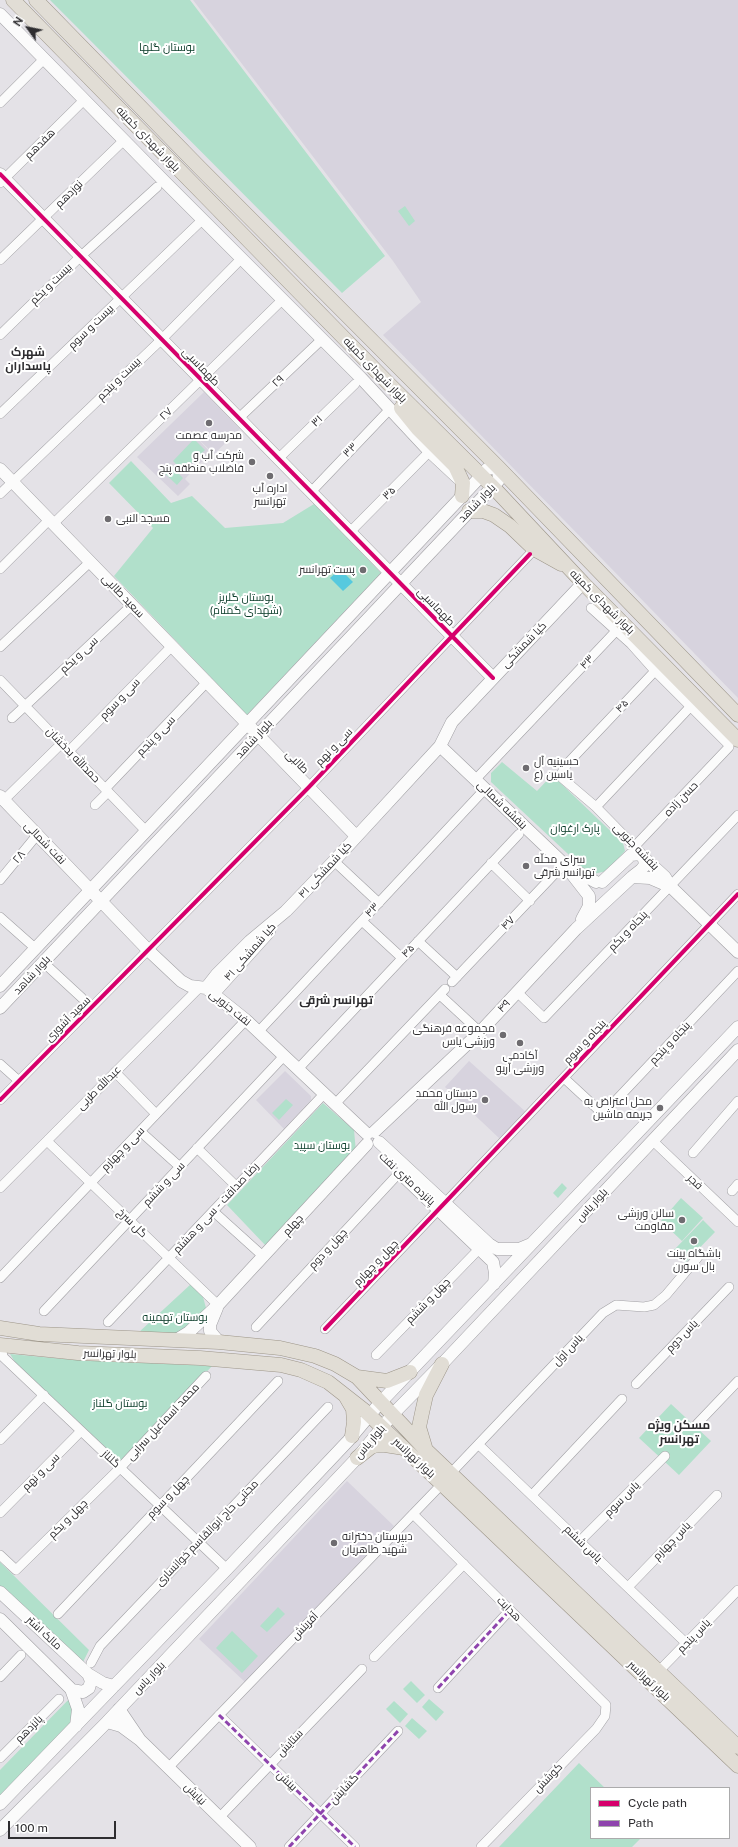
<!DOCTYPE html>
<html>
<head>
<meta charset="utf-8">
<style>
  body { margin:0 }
  #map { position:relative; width:738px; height:1847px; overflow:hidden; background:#e4e2e7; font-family:"Public Sans",sans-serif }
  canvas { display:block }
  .legend { position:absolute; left:590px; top:1787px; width:140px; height:52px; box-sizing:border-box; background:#fff; border:1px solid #ababac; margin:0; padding:5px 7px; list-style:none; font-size:12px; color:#2e2d30 }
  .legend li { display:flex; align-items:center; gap:8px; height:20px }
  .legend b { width:20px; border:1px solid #ababac }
  .north { position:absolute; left:8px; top:8px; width:40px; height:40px; -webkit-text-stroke:3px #fff; paint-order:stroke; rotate:303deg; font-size:11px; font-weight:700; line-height:16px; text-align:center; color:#2e2d30 }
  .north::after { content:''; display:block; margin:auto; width:14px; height:18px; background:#2e2d30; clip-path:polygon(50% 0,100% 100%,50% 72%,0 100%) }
  .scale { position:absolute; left:8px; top:1821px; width:108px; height:18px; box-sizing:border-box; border:2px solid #2e2d30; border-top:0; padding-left:5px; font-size:12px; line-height:14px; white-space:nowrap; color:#2e2d30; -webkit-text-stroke:3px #fff; paint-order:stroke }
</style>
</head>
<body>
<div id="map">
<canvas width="738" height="1847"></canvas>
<ul class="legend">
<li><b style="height:5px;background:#d6006c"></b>Cycle path</li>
<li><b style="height:5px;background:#8e44ad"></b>Path</li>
</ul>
<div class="north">N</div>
<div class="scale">100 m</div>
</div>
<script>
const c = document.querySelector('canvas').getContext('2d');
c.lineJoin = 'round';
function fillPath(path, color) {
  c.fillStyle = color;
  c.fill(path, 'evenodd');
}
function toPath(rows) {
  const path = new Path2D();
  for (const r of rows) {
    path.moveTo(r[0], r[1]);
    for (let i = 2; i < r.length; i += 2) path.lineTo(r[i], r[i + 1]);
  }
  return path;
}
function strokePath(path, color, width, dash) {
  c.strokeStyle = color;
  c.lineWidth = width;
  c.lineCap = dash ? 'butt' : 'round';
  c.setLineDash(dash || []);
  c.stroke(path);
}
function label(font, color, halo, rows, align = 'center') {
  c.font = font + ' "Public Sans",Cairo,sans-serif';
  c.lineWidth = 4;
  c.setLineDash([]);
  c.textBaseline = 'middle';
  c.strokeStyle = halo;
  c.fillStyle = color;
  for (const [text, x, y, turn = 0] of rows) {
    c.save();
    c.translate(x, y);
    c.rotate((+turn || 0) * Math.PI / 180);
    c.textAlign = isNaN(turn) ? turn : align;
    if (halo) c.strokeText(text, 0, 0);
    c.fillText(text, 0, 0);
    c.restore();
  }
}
const built = toPath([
  [193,0,738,0,738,698,383,335,421,302,393,261],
  [204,392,240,429,214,454,194,435,213,455,207,460,205,459,196,467,185,479,190,484,178,496,137,457],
  [469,1061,526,1112,500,1139,445,1087],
  [285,1071,311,1096,311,1100,284,1129,256,1100],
  [347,1481,394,1526,245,1682,199,1639]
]);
const green = toPath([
  [50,0,190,0,385,256,342,293],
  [405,206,415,221,409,226,398,211],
  [194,439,205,450,183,471,173,461],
  [131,461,171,503,192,496,225,528,283,523,314,504,381,573,247,715,114,576,153,528,109,483],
  [168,463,183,478,177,485,161,470],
  [502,762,537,791,552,775,623,843,625,851,607,871,593,874,583,868,491,782,491,773],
  [286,1099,293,1105,279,1120,272,1113],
  [323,1103,354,1130,356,1152,266,1246,227,1205],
  [562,1183,567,1188,558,1198,553,1193],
  [681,1198,703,1218,682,1241,661,1221],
  [703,1220,715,1232,685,1263,673,1251],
  [191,1284,203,1297,206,1308,204,1312,180,1334,138,1333],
  [10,1354,64,1359,212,1366,122,1463,15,1362],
  [671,1404,711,1441,679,1475,639,1438],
  [0,1562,89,1650,83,1662,0,1586],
  [278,1607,285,1614,267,1632,260,1626],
  [232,1631,258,1656,242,1673,216,1648],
  [411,1681,425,1695,417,1703,403,1689],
  [73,1695,86,1709,0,1797,0,1770],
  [429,1699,444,1712,436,1721,422,1707],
  [394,1701,408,1714,400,1723,386,1709],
  [412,1718,427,1731,419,1739,405,1726],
  [579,1763,605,1788,591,1788,591,1838,641,1838,632,1847,499,1847]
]);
const water = toPath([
  [340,569,353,582,343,591,330,578]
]);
const street = toPath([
  [0,103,40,63],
  [0,183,80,104],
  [0,260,120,144],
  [0,335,81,256,157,187],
  [0,414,199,223],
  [239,418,318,343],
  [279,458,355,384],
  [311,492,390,409],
  [0,494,162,339,237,263],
  [53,524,279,303],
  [350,532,427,454],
  [0,569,49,520],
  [591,608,631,644,655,671,729,745,729,747,635,846],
  [0,647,90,562],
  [0,680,145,830],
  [25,706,132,605],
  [12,718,25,706],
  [69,751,172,646],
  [475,780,616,631],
  [105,789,207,682],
  [4,800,61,744],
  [95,805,108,792],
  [596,807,691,706],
  [638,850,596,807,562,778,561,774,567,764,655,671],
  [334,861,379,903],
  [491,863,530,901],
  [0,880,37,835],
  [0,917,35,948],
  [362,921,402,958],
  [418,941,457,977],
  [43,962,82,998],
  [452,982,564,864],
  [517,992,544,1018,738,815],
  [440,995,480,1032],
  [259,1031,485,789],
  [0,1064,19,1081],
  [298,1069,519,834],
  [115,1072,156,1114],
  [564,1078,603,1114,738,971],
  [0,1100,309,787,530,554],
  [335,1104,445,989],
  [140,1131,180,1167],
  [47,1141,218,1305],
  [653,1141,738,1222],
  [197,1148,236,1186],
  [693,1153,738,1101],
  [0,1188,199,988],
  [732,1191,738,1184],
  [445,1203,738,894],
  [213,1211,264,1257],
  [0,1278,246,1020],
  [44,1311,284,1056],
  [108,1322,324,1094],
  [256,1327,400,1172],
  [325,1329,439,1209],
  [1,1345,3,1357,227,1569],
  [376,1355,480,1248],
  [636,1384,729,1287],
  [697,1424,738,1381],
  [0,1440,44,1395],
  [479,1445,687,1644],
  [451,1473,603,1313,616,1305,644,1307,654,1305,666,1295,698,1257],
  [532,1495,622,1399],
  [0,1513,81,1431],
  [413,1514,606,1705,605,1716,596,1729,481,1847],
  [580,1541,665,1456],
  [0,1555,16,1570,120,1468,206,1376],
  [628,1587,717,1495],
  [58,1614,278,1381],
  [374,1657,464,1564],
  [91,1663,100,1646,328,1407],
  [655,1675,738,1590],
  [0,1677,21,1655],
  [438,1688,510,1610],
  [219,1715,355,1847],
  [0,1758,59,1699],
  [168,1768,442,1484],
  [219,1818,362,1669],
  [289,1847,398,1731]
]);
const secondary = toPath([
  [0,14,164,181,361,378,429,451,458,478],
  [0,174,493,678],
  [0,469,356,836],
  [440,746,564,864,589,896,589,906,582,919],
  [0,796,148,950,181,981,190,986,206,988,246,1020,367,1134],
  [642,856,665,877,671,887,738,952],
  [572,869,596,882],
  [632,877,650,878,671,887],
  [0,986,481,476,487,469,498,467,499,480,0,1008],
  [206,988,217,974,250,941,286,911,334,861,440,746,452,722,583,583],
  [214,993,269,932],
  [374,1132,480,1032,576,929,632,877,641,870,645,865,644,859,640,854,631,855,602,882],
  [379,1142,489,1244,497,1249,519,1249,531,1244],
  [402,1175,493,1262,495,1273,494,1284],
  [217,1308,210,1325,210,1331,219,1342],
  [176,1340,189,1332,218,1305,367,1144],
  [0,1592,88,1674,103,1683,114,1686],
  [0,1619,72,1690,83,1692,89,1688,91,1681,88,1674],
  [71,1689,78,1709,76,1726],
  [107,1722,121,1726,140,1740,119,1709],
  [140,1740,250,1847],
  [0,1804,227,1569,348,1441,379,1404,738,1027],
  [0,1830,107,1722,357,1458,393,1414,442,1364,738,1050]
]);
const primary = toPath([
  [13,0,389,384,493,487,583,583,738,740],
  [36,0,199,167,498,467,738,715],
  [401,408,418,429,455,466,463,483,462,496],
  [469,511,483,511,494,515,510,526,534,549,561,564],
  [0,1328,39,1334,219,1342,280,1348,315,1356,335,1364,357,1377,387,1381,410,1372],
  [0,1345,78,1353,200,1358,281,1365,301,1370,328,1382,365,1411,738,1766],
  [357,1377,425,1449,738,1747],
  [346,1397,353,1409,354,1422,352,1436],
  [425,1447,419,1427,422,1413,426,1395,442,1364],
  [357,1458,371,1447,377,1445,385,1445,404,1448]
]);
const quiet = toPath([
  [438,1688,510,1610],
  [219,1715,355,1847],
  [289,1847,398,1731]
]);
const cycleway = toPath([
  [0,174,493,678],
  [0,1100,309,787,530,554],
  [325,1329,738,894]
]);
const markers = [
  [209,423,4,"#6e6c70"],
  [252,462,4,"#6e6c70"],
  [270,476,4,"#6e6c70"],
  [108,519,4,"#6e6c70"],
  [363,570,4,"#6e6c70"],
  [526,768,4,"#6e6c70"],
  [526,866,4,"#6e6c70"],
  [503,1035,4,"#6e6c70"],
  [520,1043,4,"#6e6c70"],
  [485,1100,4,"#6e6c70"],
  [660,1108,4,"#6e6c70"],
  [682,1220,4,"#6e6c70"],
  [694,1241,4,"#6e6c70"],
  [334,1543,4,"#6e6c70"]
];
const parkNames = [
  ["بوستان گلها",167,48],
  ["بوستان گلریز",246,598],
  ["(شهدای گمنام)",246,611],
  ["پارک ارغوان",575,829],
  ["بوستان سپید",322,1146],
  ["بوستان تهمینه",175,1318],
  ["بوستان گلناز",120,1404]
];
const streetNames = [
  ["بلوار شهدای کمیته",148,139,46],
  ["هفدهم",40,144,-45],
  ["نوزدهم",69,194,-45],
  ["بیست و یکم",51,284,-44],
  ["بیست و سوم",91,327,-44],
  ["طهماسبی",201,367,46],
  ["بلوار شهدای کمیته",375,370,46],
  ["بیست و پنجم",119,379,-44],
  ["۲۹",278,381,-44],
  ["۲۷",166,414,-44],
  ["۳۱",317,421,-44],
  ["۳۳",350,450,-46],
  ["۳۵",389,493,-45],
  ["بلوار شاهد",477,503,-46],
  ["سعید طالبی",123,596,46],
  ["بلوار شهدای کمیته",602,602,45],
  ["طهماسبی",436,607,46],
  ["کیا شمشکی",524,645,-46],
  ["سی و یکم",79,655,-43],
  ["۴۳",587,662,-47],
  ["سی و سوم",120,699,-46],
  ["۴۵",622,706,-47],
  ["سی و پنجم",156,736,-46],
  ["بلوار شاهد",254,739,-47],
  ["سی و نهم",334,747,-46],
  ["حمدالله بدخشان",73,755,46],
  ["طالبی",297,762,46],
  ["حسن زاده",681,799,-46],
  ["بنفشه شمالی",502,805,44],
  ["نفت شمالی",45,843,46],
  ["بنفشه جنوبی",636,847,46],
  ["۲۸",19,857,-50],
  ["۴۱ کیا شمشکی",325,870,-47],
  ["۴۳",372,910,-47],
  ["۴۷",508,923,-46],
  ["پنجاه و یکم",628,931,-46],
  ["۴۵",408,951,-47],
  ["کیا شمشکی ۴۱",250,952,-49],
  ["بلوار شاهد",32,975,-47],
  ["۴۹",504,1006,-47],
  ["نفت جنوبی",230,1008,39],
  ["سعید آشوری",68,1019,-45],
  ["پنجاه و سوم",585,1042,-47],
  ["پنجاه و پنجم",670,1043,-47],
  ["عبدالله طربی",99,1088,-45],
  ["سی و چهارم",123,1149,-46],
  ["پانزده متری نفت",407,1179,43],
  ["فجر",695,1182,44],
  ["سی و ششم",164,1184,-47],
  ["بلوار یاس",592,1205,-47],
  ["رضا صداقت - سی و هشتم",216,1208,-47],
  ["گل سرخ",132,1223,44],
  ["چهلم",293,1225,-48],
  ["چهل و دوم",328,1249,-47],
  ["چهل و چهارم",376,1263,-46],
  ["چهل و ششم",428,1301,-46],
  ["یاس دوم",682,1336,-46],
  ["یاس اول",568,1350,-47],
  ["بلوار تهرانسر",110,1354,2],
  ["محمد اسماعیل سرابی",163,1422,-47],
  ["بلوار یاس",370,1442,-50],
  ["بلوار تهرانسر",414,1458,43],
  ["گلناز",111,1459,43],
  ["سی و نهم",41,1472,-45],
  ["چهل و سوم",168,1497,-46],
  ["یاس سوم",622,1499,-45],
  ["چهل و یکم",68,1519,-45],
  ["مجتبی حاج ابوالقاسم خوانساری",207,1533,-46],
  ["یاس چهارم",672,1541,-46],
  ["یاس ششم",583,1544,44],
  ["هدایت",509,1609,45],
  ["آفرینش",305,1626,-46],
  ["مالک اشتر",44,1633,43],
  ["یاس پنجم",694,1636,-46],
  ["بلوار یاس",149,1678,-46],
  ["بلوار تهرانسر",649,1681,43],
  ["پانزدهم",29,1729,-45],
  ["ستایش",290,1743,-46],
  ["کوشش",548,1778,-46],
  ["بینش",287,1781,44],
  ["گشایش",344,1789,-47],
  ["نیایش",195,1794,45]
];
const poiNames = [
  ["مدرسه عصمت",209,436,"center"],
  ["شرکت آب و",244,456],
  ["فاضلاب منطقه پنج",244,469],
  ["اداره آب",270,489,"center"],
  ["تهرانسر",270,502,"center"],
  ["مسجد النبی",116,519,"left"],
  ["پست تهرانسر",355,570],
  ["حسینیه آل",534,762,"left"],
  ["یاسین (ع",534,775,"left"],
  ["سرای محلّه",534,860,"left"],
  ["تهرانسر شرقی",534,873,"left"],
  ["مجموعه فرهنگی",495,1029],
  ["ورزشی یاس",495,1042],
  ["آکادمی",520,1056,"center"],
  ["ورزشی آریو",520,1069,"center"],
  ["دبستان محمد",477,1094],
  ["رسول الله",477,1107],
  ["محل اعتراض به",652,1102],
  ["جریمه ماشین",652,1115],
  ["سالن ورزشی",674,1214],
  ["مقاومت",674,1227],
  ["باشگاه پینت",694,1254,"center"],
  ["بال سورن",694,1267,"center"],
  ["دبیرستان دخترانه",342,1537,"left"],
  ["شهید طاهریان",342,1550,"left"]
];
const neighbourhoodNames = [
  ["شهرک",28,352],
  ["پاسداران",28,366],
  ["تهرانسر شرقی",336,1000],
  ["مسکن ویژه",679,1425],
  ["تهرانسر",679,1439]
];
fillPath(built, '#d7d3de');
fillPath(green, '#b1e0cb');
fillPath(water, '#56c9de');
strokePath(street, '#a1a0a4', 10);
strokePath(secondary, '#a1a0a4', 13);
strokePath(primary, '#9c9588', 15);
strokePath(street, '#fbfbfb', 9);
strokePath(secondary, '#fbfbfb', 12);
strokePath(primary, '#e1ddd5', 14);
strokePath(quiet, '#8e44ad', 3, [6, 3]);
strokePath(cycleway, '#d6006c', 4);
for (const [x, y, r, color] of markers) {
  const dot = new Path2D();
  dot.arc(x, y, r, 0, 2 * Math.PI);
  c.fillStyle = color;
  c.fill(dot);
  strokePath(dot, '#fff', 1.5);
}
label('11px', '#093b28', '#fff', parkNames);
label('11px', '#2e2d30', '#fff', streetNames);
label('11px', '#2e2d30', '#fff', poiNames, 'right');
label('bold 12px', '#2e2d30', '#fff', neighbourhoodNames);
</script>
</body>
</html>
